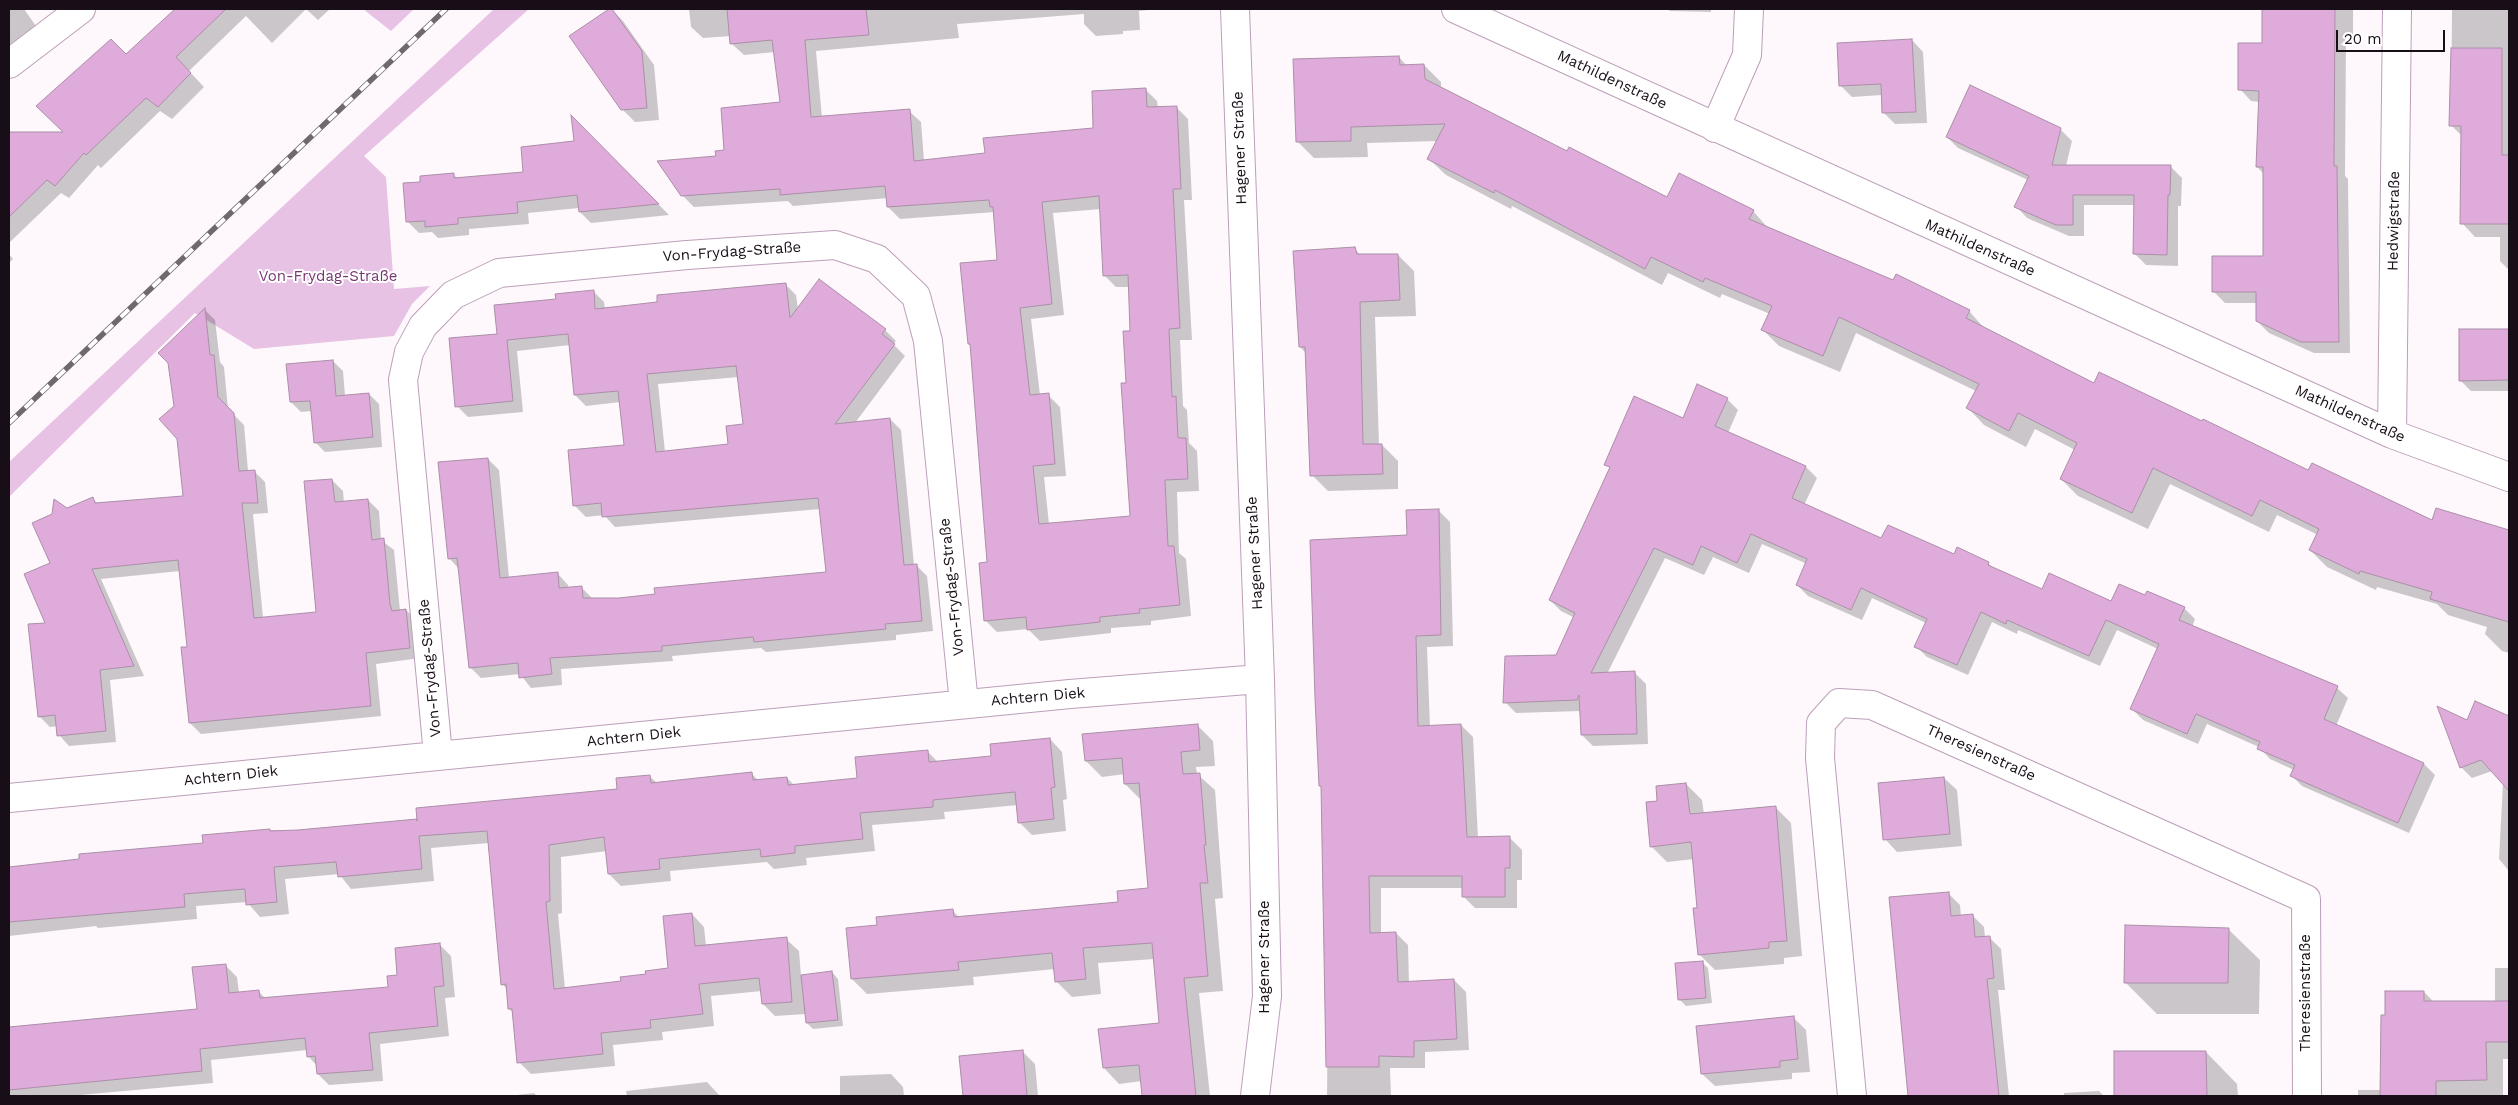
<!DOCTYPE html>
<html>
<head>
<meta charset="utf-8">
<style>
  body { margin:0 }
  #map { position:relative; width:2518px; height:1105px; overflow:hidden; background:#fef8fd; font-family:"Work Sans",sans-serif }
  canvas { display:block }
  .frame { position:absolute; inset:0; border:10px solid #180e17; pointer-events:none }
  .scale { position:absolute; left:2336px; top:30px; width:109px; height:22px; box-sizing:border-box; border:2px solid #180e17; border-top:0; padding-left:6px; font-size:15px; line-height:18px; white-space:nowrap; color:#180e17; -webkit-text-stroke:4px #fff; paint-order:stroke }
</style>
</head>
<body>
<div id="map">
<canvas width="2518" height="1105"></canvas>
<div class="frame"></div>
<div class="scale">20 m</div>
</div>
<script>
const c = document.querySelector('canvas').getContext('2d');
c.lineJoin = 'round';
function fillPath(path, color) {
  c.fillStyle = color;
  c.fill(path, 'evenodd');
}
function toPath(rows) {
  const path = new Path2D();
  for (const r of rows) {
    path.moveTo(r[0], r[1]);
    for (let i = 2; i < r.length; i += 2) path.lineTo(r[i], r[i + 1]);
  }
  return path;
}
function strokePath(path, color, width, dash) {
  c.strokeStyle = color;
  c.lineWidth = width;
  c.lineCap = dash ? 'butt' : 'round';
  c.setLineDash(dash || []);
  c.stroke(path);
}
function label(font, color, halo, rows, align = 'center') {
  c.font = font + ' "Work Sans",sans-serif';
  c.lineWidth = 4;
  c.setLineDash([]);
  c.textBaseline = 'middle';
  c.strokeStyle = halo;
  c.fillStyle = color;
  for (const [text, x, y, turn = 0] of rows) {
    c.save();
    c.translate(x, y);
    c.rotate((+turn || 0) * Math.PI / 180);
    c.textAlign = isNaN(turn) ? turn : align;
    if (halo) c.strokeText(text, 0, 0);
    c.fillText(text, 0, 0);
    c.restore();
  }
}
const green = toPath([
  [363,9,414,9,391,31],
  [494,9,529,9,364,156,386,177,394,289,430,286,412,304,394,336,254,349,195,313,9,497,9,462]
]);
const shadow = toPath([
  [9,9,24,9,38,29,9,54],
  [177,9,306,9,272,43,246,16,189,71,204,87,172,119,160,111,101,168,98,165,69,198,61,193,9,243,9,134,66,134,126,56],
  [306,9,330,9,318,20],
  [611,9,623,21,654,65,659,120,635,122,622,109,571,37],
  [689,9,1157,9,1139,11,1140,30,1123,31,1123,34,1096,36,1084,24,1084,14,957,24,959,38,816,51,822,118,909,111,921,122,924,161,986,154,1094,129,1145,89,1157,101,1158,108,1176,107,1188,119,1192,200,1184,200,1192,340,1180,340,1183,406,1187,410,1189,443,1197,451,1199,491,1177,492,1179,553,1186,559,1191,616,1151,621,1151,625,1111,628,1111,633,1040,641,1028,629,997,632,985,620,989,564,971,346,969,344,998,261,995,212,900,219,888,207,888,198,793,206,788,201,694,207,682,195,717,157,781,103,775,52,744,55,732,44,731,36,703,38,691,27],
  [1101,209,1105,276,1116,287,1129,287,1132,332,1127,384,1131,518,1049,524,1044,477,1066,476,1060,407,1048,395,1040,395,1031,319,1064,315,1053,213],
  [1667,9,1711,9,1711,12,1670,11],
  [2263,9,2353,9,2353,37,2346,37,2345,176,2348,179,2350,353,2314,353,2269,333,2257,321,2257,303,2225,303,2213,291,2264,257,2264,174,2257,167,2260,102,2251,101,2240,89,2264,44],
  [2452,9,2509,9,2509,270,2500,261,2500,237,2475,237,2462,223,2463,137,2451,125],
  [1912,40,1923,52,1927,123,1895,124,1883,112,1882,95,1852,97,1840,85],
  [1399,57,1407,66,1424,65,1441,82,1441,89,1567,153,1668,198,1753,211,1769,229,1969,311,1985,329,2095,385,2433,522,2493,526,2509,542,2509,653,2502,651,2485,634,2487,627,2448,615,2437,604,2377,587,2376,590,2327,567,2310,550,2318,535,2277,515,2269,532,2170,484,2148,529,2078,496,2061,479,2075,450,2035,429,2026,447,1984,425,1968,408,1976,391,1856,333,1840,372,1779,346,1763,330,1770,314,1722,294,1720,298,1668,273,1662,285,1512,206,1511,209,1446,175,1429,159,1438,141,1367,143,1368,157,1314,158,1297,141],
  [573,118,669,215,591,223,580,212,579,208,528,213,529,224,469,229,469,235,438,238,432,232,419,233,408,222,422,183,453,174,458,179,524,173,575,142],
  [2060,129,2072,141,2066,166,2170,166,2182,178,2181,206,2178,206,2178,266,2146,265,2135,254,2135,205,2084,205,2084,236,2069,236,2027,218,2016,206,2028,180,1958,148,1947,137],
  [1354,248,1361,256,1398,255,1414,271,1416,316,1375,317,1379,445,1382,445,1398,461,1398,489,1328,491,1312,475,1306,353,1300,347],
  [9,254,13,259,9,263],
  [785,284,796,295,798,309,885,330,896,341,893,344,905,356,855,423,890,419,901,430,914,565,916,565,927,576,933,631,896,635,896,640,766,652,761,648,672,656,673,661,561,669,562,685,531,688,520,674,481,678,470,667,460,570,449,558,488,459,499,470,509,578,558,574,568,585,569,588,581,587,593,599,619,599,827,573,820,509,615,527,604,515,586,517,575,506,625,446,620,402,586,406,575,395,570,345,517,351,523,412,468,417,457,406,498,335,557,301,593,291,604,302,605,310],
  [739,377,744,426,729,445,665,452,658,384],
  [205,310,215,320,220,362,224,367,228,409,244,425,248,471,254,471,265,482,268,513,253,514,263,618,317,613,332,480,343,491,344,503,368,500,379,511,381,540,394,550,400,611,406,610,417,621,420,658,376,664,381,716,201,734,190,723,188,648,180,571,101,579,144,676,110,680,116,742,69,746,59,735,58,726,50,727,39,716,51,563,67,509,92,498,98,504,184,497,175,406],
  [2509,330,2509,391,2471,391,2460,380,2460,331],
  [333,361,343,371,345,396,369,394,379,404,382,447,325,452,315,442,312,411,301,412,291,402],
  [1727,399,1738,410,1728,433,1806,467,1817,478,1804,505,1882,540,1988,563,1995,570,2043,591,2112,602,2146,597,2184,608,2195,619,2192,627,2337,688,2348,698,2336,726,2424,764,2435,775,2409,833,2302,786,2291,775,2294,770,2270,759,2259,747,2207,724,2198,744,2143,720,2132,709,2158,649,2117,630,2100,666,2018,630,2017,634,1992,622,1968,675,1927,657,1916,646,1926,623,1872,598,1862,620,1808,596,1797,585,1807,564,1762,544,1749,573,1713,557,1704,575,1665,558,1607,674,1635,673,1646,684,1648,744,1593,746,1582,735,1581,711,1516,713,1505,702,1557,656,1575,618,1561,611,1550,600,1611,469,1606,464,1683,419],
  [1438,510,1450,522,1453,646,1427,647,1430,727,1461,725,1473,737,1478,838,1510,838,1522,850,1522,880,1517,880,1517,908,1475,908,1463,896,1463,888,1381,888,1381,934,1396,933,1408,945,1409,983,1454,980,1466,992,1469,1050,1425,1052,1425,1068,1390,1068,1391,1096,1327,1096,1328,1003,1408,537],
  [2496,711,2509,725,2509,871,2499,859,2503,783,2492,771,2472,778,2461,767,2468,721],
  [1198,726,1213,741,1215,766,1196,767,1197,774,1215,790,1223,898,1215,899,1223,991,1199,993,1210,1096,1143,1096,1142,1081,1119,1084,1104,1068,1160,1024,1154,959,1098,963,1101,994,1072,997,1056,981,1055,969,973,977,974,985,867,994,852,979,878,926,953,911,960,918,1119,903,1149,889,1141,800,1125,784,1125,774,1102,777,1086,761],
  [1050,739,1062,752,1067,799,1063,800,1066,831,1032,835,1019,822,1018,805,944,812,945,819,872,825,875,851,806,858,807,865,774,869,767,862,670,871,671,881,621,886,609,874,607,851,561,857,562,913,558,914,565,989,622,982,669,969,692,914,704,927,706,946,786,939,799,951,801,976,832,972,838,979,843,1026,813,1029,807,1023,806,1014,775,1016,763,1004,762,991,711,996,714,1026,662,1032,663,1040,613,1045,615,1066,531,1074,519,1062,514,1013,509,1009,508,990,502,984,489,843,431,848,434,881,351,889,339,874,285,879,289,914,260,917,247,902,196,906,197,919,98,928,96,926,9,936,9,869,204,844,269,830,298,831,417,820,618,790,649,776,657,783,752,774,759,781,787,778,795,786,858,779,927,751,938,762,993,757],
  [1944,778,1957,790,1962,846,1897,852,1885,839],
  [1686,784,1702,800,1704,814,1775,807,1791,823,1802,956,1784,958,1784,964,1715,970,1699,954,1698,909,1694,859,1667,862,1651,846],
  [1948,893,1960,905,1961,917,1973,916,1984,927,1985,938,1989,937,2001,949,2005,990,1998,990,2009,1096,1909,1096,1890,899],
  [2126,926,2228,929,2260,960,2259,1014,2157,1014,2125,982],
  [440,945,451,956,455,997,445,998,449,1036,380,1044,383,1081,329,1085,318,1074,317,1066,308,1056,307,1050,211,1060,213,1083,69,1096,9,1096,9,1028,198,1010,226,966,237,977,239,993,258,991,266,999,389,988,398,976],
  [1702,962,1708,968,1712,1003,1686,1006,1680,1000],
  [2495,968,2509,968,2509,1059,2503,1059,2503,1096,2358,1096,2358,1090,2381,1090,2386,1016,2424,992,2434,1002,2495,1002],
  [1794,1018,1806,1030,1810,1072,1792,1073,1792,1079,1715,1086,1702,1074],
  [1023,1052,1035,1064,1038,1096,964,1096,961,1057],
  [2206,1052,2237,1084,2238,1096,2115,1096,2115,1053],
  [891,1074,903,1087,904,1096,840,1096,840,1076],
  [707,1082,720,1096,627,1096,626,1091],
  [2099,1091,2104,1096,2064,1096,2064,1093],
  [534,1093,537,1096,508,1096]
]);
const building = toPath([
  [175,9,226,9,176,57,191,73,158,107,146,98,86,155,84,153,55,186,47,180,9,217,9,132,63,132,36,106,111,39,126,54,175,9],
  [609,9,612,9,642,51,647,108,621,110,569,36,609,9],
  [727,9,866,9,869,35,805,40,811,117,910,109,914,161,985,153,983,138,1093,128,1092,91,1146,88,1147,107,1177,106,1181,189,1173,189,1180,328,1169,329,1172,397,1176,396,1178,438,1186,438,1188,479,1165,480,1168,546,1174,546,1180,605,1139,609,1140,613,1100,617,1100,622,1027,630,1026,617,984,621,979,563,987,562,970,344,968,344,960,263,997,260,993,207,990,207,989,200,887,207,885,186,780,195,780,189,681,196,657,161,716,156,715,151,724,150,721,108,780,102,772,40,730,44,727,9],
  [1099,196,1103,276,1128,275,1130,331,1123,331,1126,383,1121,383,1130,516,1039,524,1033,466,1055,464,1049,393,1030,395,1020,308,1052,304,1042,202,1099,196],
  [2262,9,2335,9,2334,166,2337,166,2339,342,2301,342,2256,321,2256,292,2212,292,2212,256,2263,256,2263,167,2256,167,2259,91,2238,90,2238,43,2262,43,2262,9],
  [1912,39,1916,112,1882,113,1881,84,1839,86,1837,43,1912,39],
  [2451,48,2502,48,2502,155,2509,155,2509,224,2460,224,2461,126,2449,126,2451,48],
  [1399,56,1400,65,1424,64,1425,79,1567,151,1569,147,1667,197,1679,173,1754,210,1749,219,1893,280,1896,274,1970,310,1966,318,2094,383,2099,372,2202,421,2203,419,2308,470,2312,463,2432,520,2436,508,2509,530,2509,622,2430,599,2432,592,2360,571,2359,574,2309,550,2319,529,2260,500,2252,516,2153,468,2132,513,2060,479,2077,443,2018,413,2009,431,1966,408,1979,384,1839,317,1823,356,1761,330,1772,306,1705,278,1703,282,1651,257,1645,269,1495,190,1494,193,1427,159,1445,124,1351,127,1351,141,1296,142,1293,59,1399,56],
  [1970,85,2061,128,2052,165,2171,165,2170,195,2168,195,2167,255,2133,254,2134,195,2073,195,2073,225,2056,225,2014,207,2029,176,1946,137,1970,85],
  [571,115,659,204,579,212,577,195,517,202,518,213,458,218,458,224,425,227,425,221,406,222,403,183,420,182,420,176,454,173,454,178,523,172,521,147,574,141,571,115],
  [1355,247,1357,254,1398,254,1400,300,1360,302,1363,444,1382,444,1383,474,1310,476,1305,347,1299,347,1293,251,1355,247],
  [819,279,886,329,882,334,895,344,835,424,890,418,904,565,917,564,922,621,885,624,886,629,754,642,753,637,662,646,662,651,550,658,552,674,519,678,518,663,469,668,457,558,448,559,438,462,488,458,500,578,558,572,559,588,582,586,583,598,619,598,655,594,654,588,826,572,818,498,602,517,601,503,573,506,568,450,624,445,618,391,574,395,568,334,507,340,513,401,455,407,449,338,497,334,494,305,556,299,555,294,594,290,595,309,657,302,657,295,786,283,790,318,819,279],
  [736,366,743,424,726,426,728,444,656,452,647,374,736,366],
  [205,308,210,355,214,355,218,397,234,413,239,471,255,470,258,503,242,503,254,618,316,612,304,481,332,479,335,502,368,499,372,540,384,538,390,604,392,611,406,609,410,648,366,653,371,706,189,723,181,647,187,647,178,560,92,569,134,666,100,670,106,731,57,736,55,715,38,717,28,624,45,623,24,574,50,563,32,523,52,514,54,499,67,508,93,497,95,503,183,496,177,439,159,419,174,406,168,363,158,353,205,308],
  [2459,329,2509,329,2509,380,2459,381,2459,329],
  [333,360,336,396,369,393,373,437,314,443,310,401,290,402,286,364,333,360],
  [1697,384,1728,398,1715,426,1806,466,1792,498,1881,538,1888,525,1954,554,1957,547,1989,562,1988,565,2042,589,2049,573,2111,601,2119,584,2145,595,2147,591,2185,607,2179,620,2338,686,2324,719,2424,763,2398,823,2290,776,2295,765,2257,749,2260,742,2196,714,2187,734,2130,709,2159,644,2106,620,2089,656,2007,620,2006,624,1981,612,1957,665,1914,647,1927,619,1861,588,1851,610,1796,585,1807,559,1751,534,1737,563,1701,546,1693,565,1654,548,1591,673,1635,671,1637,734,1581,735,1579,695,1577,700,1503,703,1505,656,1556,655,1575,613,1549,600,1610,467,1604,465,1634,396,1683,418,1697,384],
  [1439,509,1441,635,1416,636,1418,726,1461,724,1467,837,1510,836,1510,868,1505,868,1505,897,1462,897,1462,876,1369,876,1370,933,1396,932,1398,982,1454,979,1457,1039,1414,1041,1414,1057,1379,1056,1379,1067,1326,1067,1321,786,1319,786,1315,698,1310,540,1407,535,1406,510,1439,509],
  [2475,701,2509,716,2509,791,2481,760,2460,768,2437,706,2467,720,2475,701],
  [1198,724,1200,750,1181,752,1183,774,1200,773,1206,845,1204,845,1208,883,1200,883,1208,976,1184,978,1196,1096,1142,1096,1139,1065,1103,1068,1098,1029,1159,1023,1152,943,1083,948,1086,979,1055,982,1052,953,958,962,959,970,851,979,846,928,877,925,876,917,953,909,954,917,1118,902,1117,891,1148,888,1139,783,1124,784,1122,758,1085,761,1082,734,1198,724],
  [1050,738,1055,787,1051,788,1054,819,1018,823,1015,792,933,800,933,807,860,813,863,839,795,846,795,853,761,857,760,849,659,859,660,869,608,874,604,837,549,845,550,901,546,902,554,989,621,981,620,977,646,974,645,971,668,968,663,916,692,913,695,946,787,937,792,1002,762,1004,759,978,699,984,703,1014,650,1020,651,1028,601,1033,603,1054,517,1063,512,1009,508,1009,506,984,501,985,487,831,419,836,422,869,338,877,336,862,274,867,277,902,246,905,245,889,184,894,185,907,9,922,9,867,79,859,79,854,203,843,202,835,270,829,270,831,298,830,417,819,417,821,416,808,617,789,616,778,650,775,651,783,752,772,753,780,787,777,788,785,857,778,855,757,928,750,929,762,991,756,990,744,1050,738],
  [1944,777,1950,834,1883,840,1878,783,1944,777],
  [1686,783,1690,814,1776,806,1787,941,1769,942,1769,948,1698,955,1693,908,1697,908,1691,842,1650,847,1646,802,1657,801,1656,786,1686,783],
  [1949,892,1951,916,1973,914,1975,937,1990,936,1994,978,1987,979,1999,1096,1908,1096,1889,897,1949,892],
  [2125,925,2229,928,2228,983,2124,983,2125,925],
  [440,943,444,986,434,987,438,1026,369,1033,373,1070,317,1074,315,1056,307,1057,305,1038,200,1049,202,1071,9,1090,9,1027,197,1009,192,967,226,964,229,993,259,990,260,998,388,987,387,976,397,975,395,948,440,943],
  [1703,961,1706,998,1678,1000,1675,963,1703,961],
  [832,971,838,1020,806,1023,801,975,832,971],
  [2385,991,2424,991,2424,1001,2509,1001,2509,1042,2486,1042,2487,1080,2436,1081,2436,1096,2380,1096,2381,1015,2385,1015,2385,991],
  [1794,1016,1798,1059,1780,1061,1780,1067,1701,1074,1696,1026,1794,1016],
  [1023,1050,1027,1096,963,1096,959,1056,1023,1050],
  [2114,1051,2206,1051,2207,1096,2114,1096,2114,1051]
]);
const minor = toPath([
  [1235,9,1260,679,1267,996,1255,1096],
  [1456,9,2392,434,2509,477],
  [9,64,81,9],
  [1715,128,1747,55,1749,9],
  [2392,434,2397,9],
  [438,755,403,380,409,352,423,326,453,295,499,273,687,255,835,245,877,259,916,296,928,341,964,704],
  [9,798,1070,694,1260,679],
  [1852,1096,1820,758,1821,723,1839,703,1872,705,2306,899,2307,1096]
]);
const rail = toPath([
  [9,423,446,9]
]);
const streetNames = [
  ["Mathildenstraße",1612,80,25],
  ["Hagener Straße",1240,148,-92],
  ["Hedwigstraße",2394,221,-89],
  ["Mathildenstraße",1980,248,24],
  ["Von-Frydag-Straße",732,252,-4],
  ["Mathildenstraße",2350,414,24],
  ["Hagener Straße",1255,553,-93],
  ["Von-Frydag-Straße",952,587,-96],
  ["Von-Frydag-Straße",430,668,-95],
  ["Achtern Diek",1038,697,-5],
  ["Achtern Diek",634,737,-6],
  ["Theresienstraße",1981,753,24],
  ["Achtern Diek",231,776,-6],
  ["Hagener Straße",1265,957,-90],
  ["Theresienstraße",2306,993,-90]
];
const parkNames = [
  ["Von-Frydag-Straße",328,277]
];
fillPath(green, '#e8c2e4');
fillPath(shadow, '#0003');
fillPath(building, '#dfabda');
strokePath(building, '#ab8ea8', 1);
strokePath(minor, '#bc9fb9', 30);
strokePath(minor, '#fff', 28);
strokePath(rail, '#70686f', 5.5);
strokePath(rail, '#fff', 4, [11]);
label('15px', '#180e17', '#fff', streetNames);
label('15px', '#763772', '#fff', parkNames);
</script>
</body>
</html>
